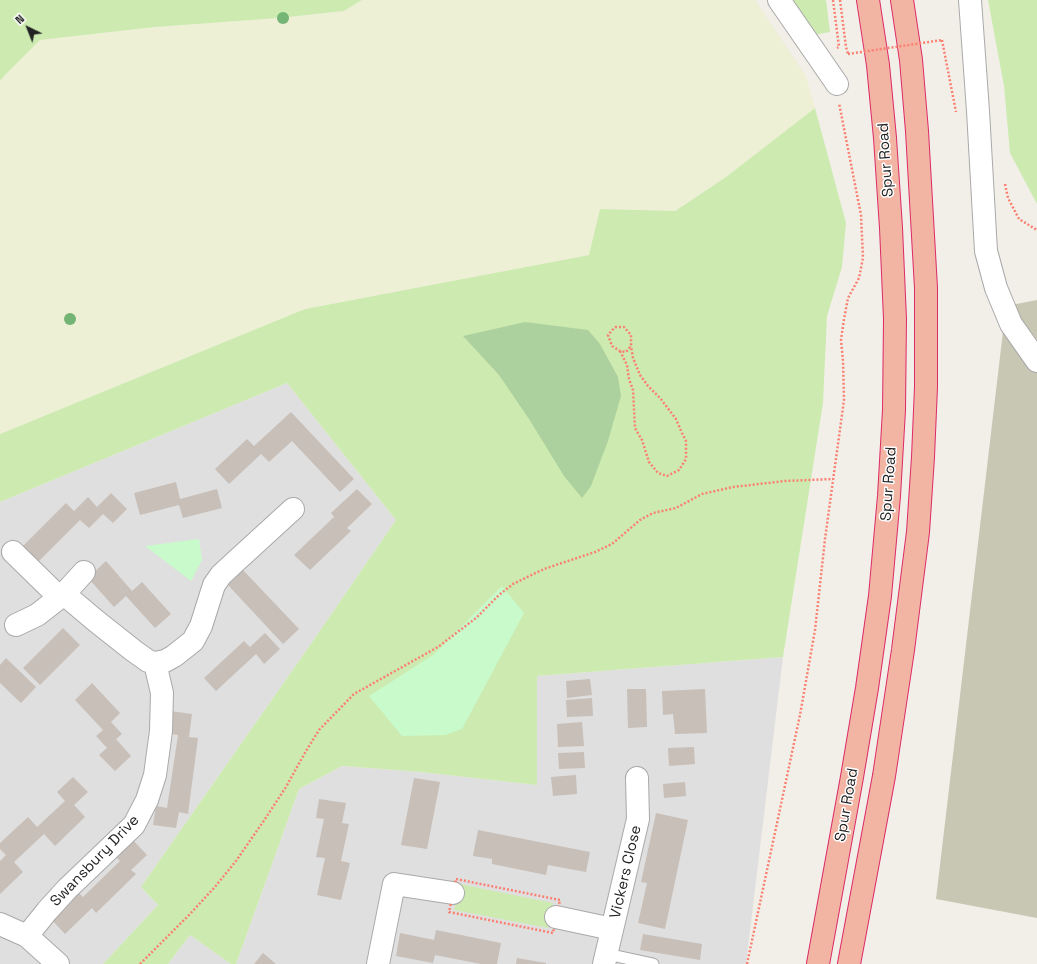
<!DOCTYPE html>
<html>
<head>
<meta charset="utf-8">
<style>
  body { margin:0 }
  #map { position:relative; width:1037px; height:964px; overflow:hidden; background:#f2efe9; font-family:"Space Grotesk",sans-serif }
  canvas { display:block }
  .north { position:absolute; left:8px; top:8px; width:40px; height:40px; -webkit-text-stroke:3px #fff; paint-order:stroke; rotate:317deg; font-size:11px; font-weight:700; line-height:16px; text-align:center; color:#222 }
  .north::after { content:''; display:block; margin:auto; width:14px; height:18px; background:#222; clip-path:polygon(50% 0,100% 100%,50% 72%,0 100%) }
</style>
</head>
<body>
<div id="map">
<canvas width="1037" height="964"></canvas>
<div class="north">N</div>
</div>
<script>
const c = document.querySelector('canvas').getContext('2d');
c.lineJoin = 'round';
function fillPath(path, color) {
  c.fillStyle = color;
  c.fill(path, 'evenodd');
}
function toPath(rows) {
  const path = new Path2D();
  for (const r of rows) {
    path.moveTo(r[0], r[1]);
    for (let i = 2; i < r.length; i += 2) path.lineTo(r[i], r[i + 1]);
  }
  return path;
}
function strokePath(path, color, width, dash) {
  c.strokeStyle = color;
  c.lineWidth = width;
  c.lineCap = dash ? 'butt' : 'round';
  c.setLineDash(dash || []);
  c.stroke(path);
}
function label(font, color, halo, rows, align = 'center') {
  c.font = font + ' "Space Grotesk",sans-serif';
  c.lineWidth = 3;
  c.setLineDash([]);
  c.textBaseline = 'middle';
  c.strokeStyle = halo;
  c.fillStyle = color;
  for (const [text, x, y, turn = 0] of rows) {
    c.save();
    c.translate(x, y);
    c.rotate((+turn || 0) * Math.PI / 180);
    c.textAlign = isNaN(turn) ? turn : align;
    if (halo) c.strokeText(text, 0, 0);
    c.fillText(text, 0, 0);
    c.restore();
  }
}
const residential = toPath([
  [287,383,396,520,315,638,141,887,158,905,103,964,0,964,0,502],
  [783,657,746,964,236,964,299,789,342,766,421,772,537,785,537,676],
  [190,935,231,964,168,964]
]);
const construction = toPath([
  [1037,300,1037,918,936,899,1006,306]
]);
const farmland = toPath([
  [362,0,755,0,806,76,815,108,726,177,674,211,600,209,589,255,305,309,0,434,0,81,5,75,40,40,155,27,279,18,344,11]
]);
const grass = toPath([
  [0,0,362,0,344,11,279,18,155,27,40,40,5,75,0,81],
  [791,0,826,0,830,32,814,35],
  [988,0,1037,0,1037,204,1010,153,1004,86],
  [815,108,846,223,842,267,827,316,823,403,783,657,537,676,537,785,421,772,342,766,299,789,236,964,231,964,190,935,168,964,103,964,158,905,141,887,315,638,396,520,287,383,0,502,0,434,305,309,589,255,600,209,675,211,726,177],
  [460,884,553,903,548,928,454,910]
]);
const forest = toPath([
  [525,322,588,330,600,344,618,377,621,396,608,441,591,486,582,498,564,476,529,419,499,375,463,336]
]);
const park = toPath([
  [199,539,202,560,191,581,145,546],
  [502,586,524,613,462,729,445,735,402,736,369,696,433,655]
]);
const building = toPath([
  [291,412,354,479,340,492,292,441,269,462,261,454,229,484,215,469,247,439,254,446],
  [176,482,180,499,217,489,222,508,183,518,179,505,140,515,134,493],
  [357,489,372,504,347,528,351,531,310,570,294,555,334,517,331,513],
  [111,493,127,509,113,523,103,514,89,528,80,520,36,564,20,549,66,503,74,511,88,497,97,507],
  [106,561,132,591,142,582,171,614,155,628,126,596,114,607,88,578],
  [243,570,299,629,283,644,228,585],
  [63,628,80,645,40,685,23,668],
  [265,633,280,649,264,664,256,654,216,691,204,678,244,641,250,647],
  [6,658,36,687,21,703,0,683,0,665],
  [590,679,592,695,567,698,566,681],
  [92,683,120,713,111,722,122,734,116,739,131,756,115,771,99,755,107,748,96,736,103,730,75,700],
  [627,689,646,689,647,727,628,728],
  [705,689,707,733,675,734,673,714,663,715,662,691],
  [592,698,593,716,567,717,566,700],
  [170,711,192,714,189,737,198,738,188,814,179,812,176,828,153,825,156,806,167,808,178,735,166,733],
  [582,722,584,746,558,747,557,724],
  [694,747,695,764,669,766,668,748],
  [584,752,585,768,559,769,558,753],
  [576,775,577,794,553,796,551,777],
  [73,777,88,792,74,805,85,817,55,846,44,834,14,862,23,872,0,894,0,861,6,855,0,849,0,843,28,817,37,827,65,801,57,792],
  [414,778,440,782,427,849,401,845],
  [685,782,686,796,664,798,663,784],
  [319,799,346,803,342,823,349,824,341,861,350,863,341,900,317,895,325,858,316,857,324,819,316,818],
  [656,813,688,820,665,929,638,923,647,883,641,882],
  [478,830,590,852,586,872,548,865,546,875,492,864,492,859,473,856],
  [131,838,147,855,131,870,136,874,96,913,92,908,65,934,51,919,78,892,83,897,120,861,114,855],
  [436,930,501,943,497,964,481,964,435,955,433,963,396,956,400,933,434,940],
  [643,934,702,944,700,960,640,950],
  [263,953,276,964,254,964],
  [517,958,546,963,546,964,516,964]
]);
const path = toPath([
  [833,0,839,47,837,48],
  [840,0,846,47,848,54],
  [942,40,956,112],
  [1005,184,1008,198,1019,219,1037,230],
  [615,327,624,327,631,335,631,346,626,352,620,351,612,346,608,335,615,327],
  [620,351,627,365,629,379,633,390,635,428,642,440,649,462,658,473,667,476,679,470,686,459,686,441,682,433,676,419,660,398,648,386,640,375,633,358,631,346],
  [456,879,560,900,553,933,449,912,456,879],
  [140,964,189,915,214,888,236,861,265,819,286,787,306,751,319,730,354,694,438,647,476,618,499,595,513,584,544,569,595,552,612,544,640,520,653,513,676,508,702,494,733,487,785,481,833,479],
  [747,964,800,715,815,630,825,539,844,400,843,361,841,340,844,319,848,298,859,278,863,258,861,215,839,103]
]);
const service = toPath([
  [607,954,653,964]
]);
const minor = toPath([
  [779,0,837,84],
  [970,0,978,111,986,251,996,288,1011,324,1037,361],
  [13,552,59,597],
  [64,594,96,621,134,651,148,661,155,663],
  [16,625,37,615,64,594,84,572],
  [556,917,612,929],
  [0,924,27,936,58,964],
  [27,936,47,911,67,889,134,825,147,800,155,775,161,731,162,693,155,663,165,661,174,656,193,641,201,626,214,585,221,575,235,562,293,509],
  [378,964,394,884,453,893],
  [604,964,638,819,637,778]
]);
const trunk = toPath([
  [818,964,852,777,867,688,880,596,889,496,894,410,895,319,891,228,885,138,878,65,868,0],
  [849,964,884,776,903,650,918,532,923,457,926,387,926,288,917,131,911,60,902,0]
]);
const pathBridge = toPath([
  [848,54,942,40]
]);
const trees = [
  [283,18],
  [70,319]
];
const streetNames = [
  ["Spur Road",886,160,-94],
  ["Spur Road",889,484,-86],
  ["Spur Road",847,805,-80],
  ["Swansbury Drive",95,861,-46],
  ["Vickers Close",626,872,-77]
];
fillPath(residential, '#e0dfdf');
fillPath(construction, '#c7c7b4');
fillPath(farmland, '#eef0d5');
fillPath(grass, '#cdebb0');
fillPath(forest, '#add19e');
fillPath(park, '#c8facc');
fillPath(building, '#c7bfb8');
strokePath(service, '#a9a9a9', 13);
strokePath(minor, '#a9a9a9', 24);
strokePath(trunk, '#dc2a67', 24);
strokePath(path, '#fa8072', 2.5, [2, 2]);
strokePath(service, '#fff', 11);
strokePath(minor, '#fff', 22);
strokePath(trunk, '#f2b4a3', 22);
strokePath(pathBridge, '#fa8072', 2.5, [2, 2]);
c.fillStyle = '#74b475';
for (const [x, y] of trees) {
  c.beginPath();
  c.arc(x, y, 6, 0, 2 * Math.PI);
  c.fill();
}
label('15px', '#222', '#fff', streetNames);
</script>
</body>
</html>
